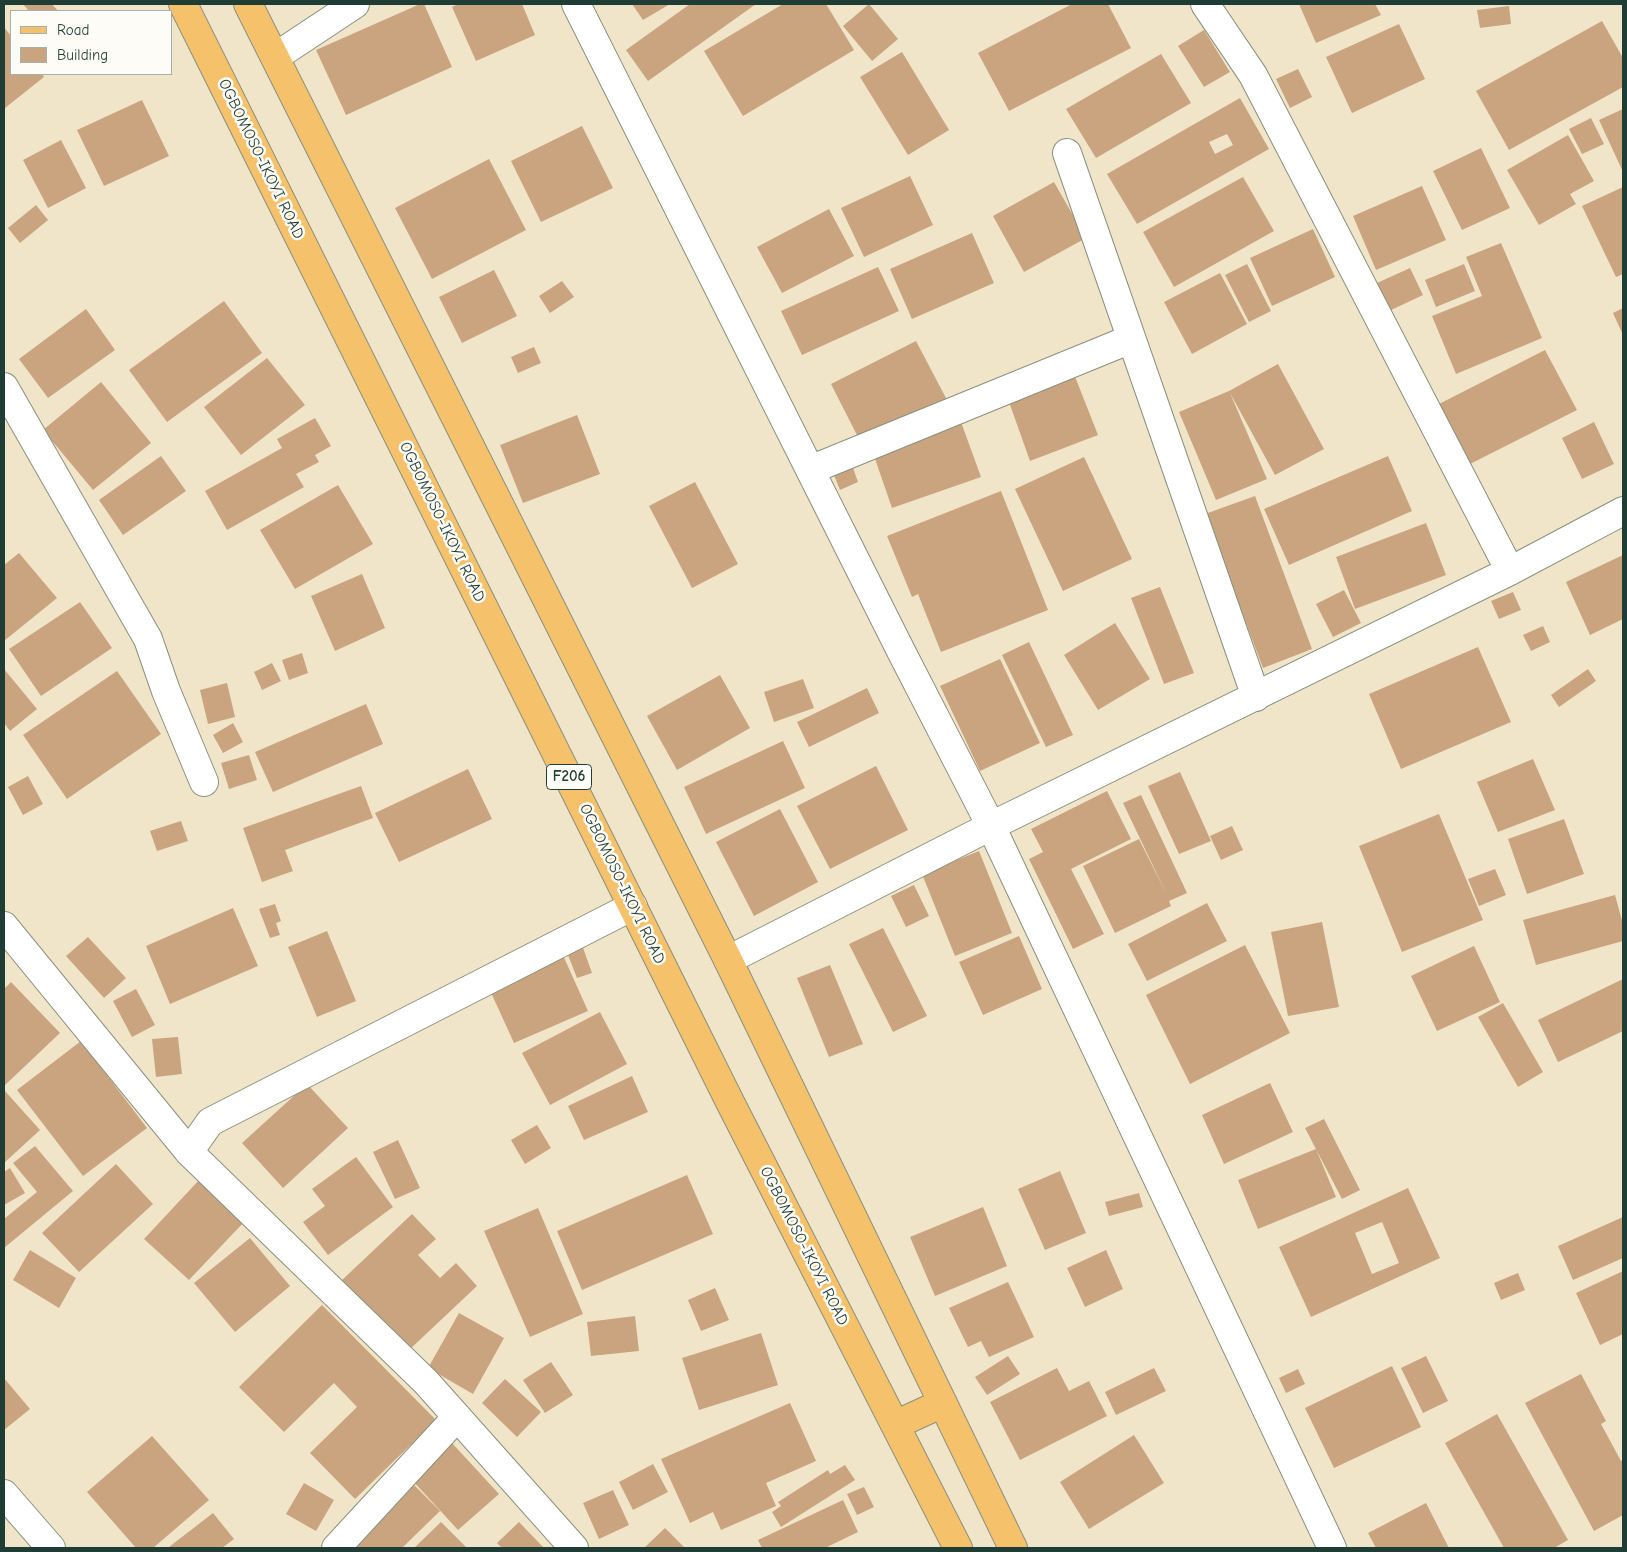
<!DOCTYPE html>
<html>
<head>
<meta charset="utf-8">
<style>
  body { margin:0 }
  #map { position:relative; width:1627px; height:1552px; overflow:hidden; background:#f1e5c9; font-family:"Comic Neue",sans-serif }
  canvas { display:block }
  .frame { position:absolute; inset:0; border:5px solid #1f3d34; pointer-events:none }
  .legend { position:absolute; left:10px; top:10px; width:162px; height:65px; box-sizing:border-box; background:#fdfcf7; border:1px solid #a4b0a9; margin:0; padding:6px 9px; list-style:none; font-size:15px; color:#1f3d34 }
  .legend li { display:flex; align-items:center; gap:10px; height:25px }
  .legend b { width:25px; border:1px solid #a4b0a9 }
</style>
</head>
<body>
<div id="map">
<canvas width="1627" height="1552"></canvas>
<div class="frame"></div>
<ul class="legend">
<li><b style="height:6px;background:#f5c16b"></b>Road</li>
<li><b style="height:14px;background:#c9a47f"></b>Building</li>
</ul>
</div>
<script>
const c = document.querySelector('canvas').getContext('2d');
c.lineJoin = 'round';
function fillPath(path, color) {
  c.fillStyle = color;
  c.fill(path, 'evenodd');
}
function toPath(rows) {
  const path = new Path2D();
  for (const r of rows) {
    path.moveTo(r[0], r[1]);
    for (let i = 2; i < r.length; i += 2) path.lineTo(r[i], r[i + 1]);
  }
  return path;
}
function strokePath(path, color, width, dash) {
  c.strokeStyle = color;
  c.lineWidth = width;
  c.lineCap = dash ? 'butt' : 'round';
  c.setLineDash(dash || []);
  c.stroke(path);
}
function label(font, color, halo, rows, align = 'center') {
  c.font = font + ' "Comic Neue",sans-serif';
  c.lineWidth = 5;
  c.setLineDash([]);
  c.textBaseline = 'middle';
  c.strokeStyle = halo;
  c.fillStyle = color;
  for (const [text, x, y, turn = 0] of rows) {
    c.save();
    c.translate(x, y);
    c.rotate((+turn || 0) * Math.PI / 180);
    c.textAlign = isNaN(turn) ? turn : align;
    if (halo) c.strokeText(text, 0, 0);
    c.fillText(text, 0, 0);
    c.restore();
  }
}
const building = toPath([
  [23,4,52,4,58,11,29,11],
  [420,4,424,4,452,67,346,115,316,50],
  [458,4,522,4,535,35,476,61,452,7],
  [632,4,670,4,643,20],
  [690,4,756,4,648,81,626,50],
  [783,4,826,4,854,50,743,116,704,51],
  [869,4,898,39,872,61,843,26],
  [1072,4,1108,4,1131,48,1009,111,978,53],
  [1299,4,1375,4,1381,15,1316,43],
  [1509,6,1511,24,1480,28,1477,10],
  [1602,21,1623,58,1623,87,1509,150,1476,91],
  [1399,24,1425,79,1352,113,1326,57],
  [4,27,11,36,11,74,42,74,44,77,5,108,4,106],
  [1204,30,1230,72,1204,87,1178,46],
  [902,52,949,130,908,155,860,77],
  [1161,54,1191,103,1096,158,1066,109],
  [1298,69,1312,97,1290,108,1276,79],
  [1240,98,1269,149,1137,224,1107,174],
  [1227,134,1233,145,1215,154,1209,142],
  [142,100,169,156,104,186,77,130],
  [1623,109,1623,172,1599,120],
  [1591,118,1604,144,1582,154,1569,129],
  [582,126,613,188,541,222,511,161],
  [1568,135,1594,181,1570,194,1576,204,1539,225,1507,170],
  [61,140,86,188,48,208,23,160],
  [1481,148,1510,208,1462,230,1433,171],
  [489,159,526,230,432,279,395,208],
  [910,176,933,225,864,257,841,208],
  [1243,177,1274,231,1174,287,1143,232],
  [1054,182,1086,238,1024,272,993,216],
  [1422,186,1446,240,1376,270,1353,216],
  [1623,187,1623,274,1616,277,1582,206],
  [36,205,48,220,20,243,8,228],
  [829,209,854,256,782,293,757,247],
  [1313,229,1335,277,1272,306,1250,258],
  [972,233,994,283,912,319,890,269],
  [1501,243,1542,338,1456,374,1432,316,1482,296,1466,257],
  [1247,264,1271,311,1249,322,1225,275],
  [1464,264,1475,291,1436,307,1425,280],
  [878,267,899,311,802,355,781,311],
  [1410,268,1423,295,1389,311,1377,283],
  [494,270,517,316,462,343,439,297],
  [1220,273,1247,324,1192,354,1164,302],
  [562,281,574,297,550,313,539,296],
  [224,301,262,353,167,422,129,370],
  [1623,308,1623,335,1613,313],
  [86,309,115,350,48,398,19,359],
  [916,341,947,400,861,443,831,384],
  [534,347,541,363,518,373,511,357],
  [1545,350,1577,410,1470,464,1439,404],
  [267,358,305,405,241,455,204,407],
  [1278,364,1324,449,1275,475,1230,393,1267,479,1216,500,1179,412,1229,391],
  [1074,374,1098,435,1030,461,1008,399],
  [101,382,151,443,93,490,43,430],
  [577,415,600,474,523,503,500,445],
  [315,418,331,446,315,455,319,462,296,474,304,487,227,530,205,491,282,448,277,439],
  [961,422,981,477,892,508,873,453],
  [1594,422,1614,464,1582,479,1562,438],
  [161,456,186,491,123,535,99,500],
  [1388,456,1412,511,1289,565,1264,509],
  [1084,457,1132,559,1063,591,1015,489],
  [853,468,858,482,840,490,834,475],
  [695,482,738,564,692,588,649,506],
  [338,485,373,544,295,589,260,530],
  [1001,491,1048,610,941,652,918,594,912,597,887,536],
  [1255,496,1312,649,1263,668,1205,514],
  [1426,523,1446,575,1355,609,1336,557],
  [19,553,57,598,4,641,4,565],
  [1623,555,1623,619,1590,635,1566,582],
  [362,574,385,628,335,651,311,596],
  [1160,587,1194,673,1164,684,1131,598],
  [1344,590,1361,623,1333,637,1316,604],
  [1513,592,1521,610,1499,619,1491,601],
  [80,602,112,648,41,696,9,649],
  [1115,623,1150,679,1098,710,1064,655],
  [1543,626,1550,642,1531,651,1523,635],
  [1029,642,1073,735,1046,747,1002,655],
  [1478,647,1511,722,1401,769,1369,694],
  [302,653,308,673,289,680,282,660],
  [1000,659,1040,743,980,771,940,686],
  [272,663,281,681,262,690,254,672],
  [4,669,37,709,10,731,4,723],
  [1588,669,1596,681,1559,707,1551,695],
  [117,671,161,734,67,799,23,735],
  [720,675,750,728,677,770,647,716],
  [803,679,814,708,774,722,764,692],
  [227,683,235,717,208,724,200,690],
  [867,688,879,713,809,747,797,722],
  [366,704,383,744,273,792,255,752],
  [233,723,243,742,223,753,213,735],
  [783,741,805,788,706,834,684,787],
  [249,755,257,780,229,789,221,763],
  [1533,759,1555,810,1498,832,1477,782],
  [876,766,908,830,830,869,797,806],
  [468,769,492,819,399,862,375,813],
  [1180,772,1211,841,1179,854,1148,786],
  [28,776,43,804,23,815,8,787],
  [361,786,373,818,285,850,293,871,262,882,243,828],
  [1107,791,1131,839,1071,869,1104,934,1073,949,1029,859,1043,852,1031,829],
  [1141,795,1187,893,1169,901,1171,906,1115,933,1083,866,1139,839,1167,895,1123,803],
  [780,809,818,882,754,916,716,842],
  [1439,814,1483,920,1402,952,1359,846],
  [1564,819,1584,874,1527,894,1508,839],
  [181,821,188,841,157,851,150,831],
  [1232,826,1243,850,1221,860,1210,836],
  [979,851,1012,933,955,956,922,874],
  [1495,869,1506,895,1479,906,1468,879],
  [914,885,929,916,906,927,891,896],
  [1615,895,1623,924,1623,941,1536,965,1523,920],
  [1207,903,1227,941,1147,981,1128,944],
  [275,904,281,921,276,923,280,935,270,938,259,909],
  [233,908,258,966,170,1004,146,946],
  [1322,922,1339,1007,1288,1016,1271,932],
  [883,928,927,1016,893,1032,849,944],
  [327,931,356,1001,317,1017,288,947],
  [1019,936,1042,989,983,1015,959,962],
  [88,937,126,978,104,998,66,956],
  [582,945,592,973,577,978,566,950],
  [1245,945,1290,1033,1190,1084,1146,995],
  [1474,946,1500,1002,1437,1031,1411,976],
  [562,953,588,1011,514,1043,488,986],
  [830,965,863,1044,829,1057,797,978],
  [1623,979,1623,1031,1558,1062,1538,1020],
  [11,982,60,1033,4,1086,4,989],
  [136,989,155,1025,132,1037,113,1001],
  [1503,1003,1543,1072,1518,1087,1478,1017],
  [600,1012,627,1064,550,1105,522,1053],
  [178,1037,182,1074,156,1077,152,1039],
  [81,1041,147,1128,83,1176,17,1090],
  [632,1076,648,1112,584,1140,568,1106],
  [1270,1083,1293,1132,1224,1164,1202,1115],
  [307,1084,348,1128,283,1188,242,1143],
  [5,1091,40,1130,4,1163,4,1092],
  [1324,1119,1360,1190,1342,1199,1305,1128],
  [537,1125,551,1148,525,1164,511,1140],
  [398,1140,420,1188,395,1199,373,1152],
  [35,1146,73,1191,4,1248,4,1219,37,1192,13,1163],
  [1316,1149,1336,1197,1258,1229,1238,1180],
  [356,1157,393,1207,328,1255,303,1222,325,1206,312,1189],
  [116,1164,153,1204,79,1272,42,1233],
  [10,1168,25,1193,4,1205,4,1172],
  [1060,1171,1086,1233,1045,1250,1018,1189],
  [687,1175,713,1234,582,1290,557,1231],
  [200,1179,245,1221,189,1280,144,1239],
  [1408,1188,1440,1258,1311,1317,1279,1247],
  [1382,1222,1399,1263,1372,1274,1355,1233],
  [1139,1193,1143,1207,1109,1216,1105,1202],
  [983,1207,1007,1266,935,1296,910,1237],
  [538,1208,583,1314,530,1337,484,1231],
  [412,1214,436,1239,418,1255,440,1278,456,1263,477,1286,408,1351,341,1281],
  [1623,1217,1623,1258,1573,1280,1558,1246],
  [250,1238,290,1286,235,1332,194,1283],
  [30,1250,76,1278,59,1308,13,1280],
  [1106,1250,1123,1289,1085,1307,1067,1268],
  [1623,1271,1623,1334,1600,1345,1576,1293],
  [1518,1273,1525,1290,1501,1300,1494,1283],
  [1008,1282,1034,1337,989,1357,981,1341,968,1347,949,1308],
  [715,1288,729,1320,701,1331,688,1300],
  [322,1305,436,1420,355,1499,310,1453,357,1407,334,1383,284,1432,239,1387],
  [459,1313,504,1338,473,1394,428,1368],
  [635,1316,639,1351,591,1356,587,1322],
  [761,1333,778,1385,699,1410,682,1358],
  [1008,1356,1020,1374,987,1395,975,1377],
  [1426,1356,1448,1401,1423,1413,1401,1368],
  [551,1362,573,1395,545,1413,523,1380],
  [1392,1366,1421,1427,1334,1468,1305,1408],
  [1057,1368,1069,1391,1089,1381,1107,1416,1020,1460,990,1402],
  [1154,1368,1166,1391,1116,1415,1105,1392],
  [1298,1369,1305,1384,1286,1393,1279,1378],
  [1581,1374,1606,1421,1601,1424,1621,1461,1623,1460,1623,1515,1594,1531,1525,1403],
  [4,1378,30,1409,4,1430],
  [505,1379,541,1412,517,1437,482,1403],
  [790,1403,816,1461,766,1483,776,1506,721,1530,713,1512,690,1523,661,1459],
  [1497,1414,1568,1540,1554,1548,1504,1548,1445,1443],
  [1134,1435,1164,1483,1089,1529,1060,1482],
  [152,1436,209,1500,153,1548,136,1548,87,1492],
  [452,1443,499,1494,458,1530,412,1480],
  [653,1464,668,1492,633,1510,619,1482],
  [845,1465,855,1480,781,1527,772,1512,781,1506,778,1502,828,1470,830,1474],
  [410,1481,440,1511,402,1548,343,1548],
  [304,1483,334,1500,316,1531,286,1514],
  [864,1487,874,1507,857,1515,847,1494],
  [613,1490,629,1525,599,1539,583,1503],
  [843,1500,858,1532,825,1548,762,1548,758,1540],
  [1426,1503,1449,1548,1376,1548,1368,1533],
  [213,1513,234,1539,222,1548,170,1548,169,1547],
  [441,1522,466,1547,465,1548,414,1548],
  [519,1522,544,1548,502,1548,497,1543],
  [665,1528,685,1548,644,1548]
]);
const street = toPath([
  [576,4,902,653,991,826,1332,1548],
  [1205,4,1253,75,1510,571],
  [275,57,355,4],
  [1067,153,1256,697],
  [4,387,148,639,166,691,204,782],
  [810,470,1131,339],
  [4,926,189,1152,426,1382,574,1548],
  [728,960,991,826,1510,571,1623,511],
  [189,1152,210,1122,633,906],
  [4,1494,51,1548],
  [336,1548,457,1417]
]);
const primary = toPath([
  [183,4,731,1104,958,1548],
  [248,4,728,960,1013,1548],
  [895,1425,943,1403]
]);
const shields = [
  [569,777,45]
];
const shieldNames = [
  ["F206",569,777]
];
const streetNames = [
  ["OGBOMOSO-IKOYI ROAD",261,159,64],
  ["OGBOMOSO-IKOYI ROAD",442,522,64],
  ["OGBOMOSO-IKOYI ROAD",622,884,64],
  ["OGBOMOSO-IKOYI ROAD",804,1246,63]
];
fillPath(building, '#c9a47f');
strokePath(street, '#88917e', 30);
strokePath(primary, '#88917e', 30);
strokePath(street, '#fff', 28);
strokePath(primary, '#f5c16b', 28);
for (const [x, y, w] of shields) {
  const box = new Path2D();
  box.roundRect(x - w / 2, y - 12.5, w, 25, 4);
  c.fillStyle = '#fdfcf7';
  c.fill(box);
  strokePath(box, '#1f3d34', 1);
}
label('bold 15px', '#1f3d34', null, shieldNames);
label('16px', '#1f3d34', '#fdfcf7', streetNames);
</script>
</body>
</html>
